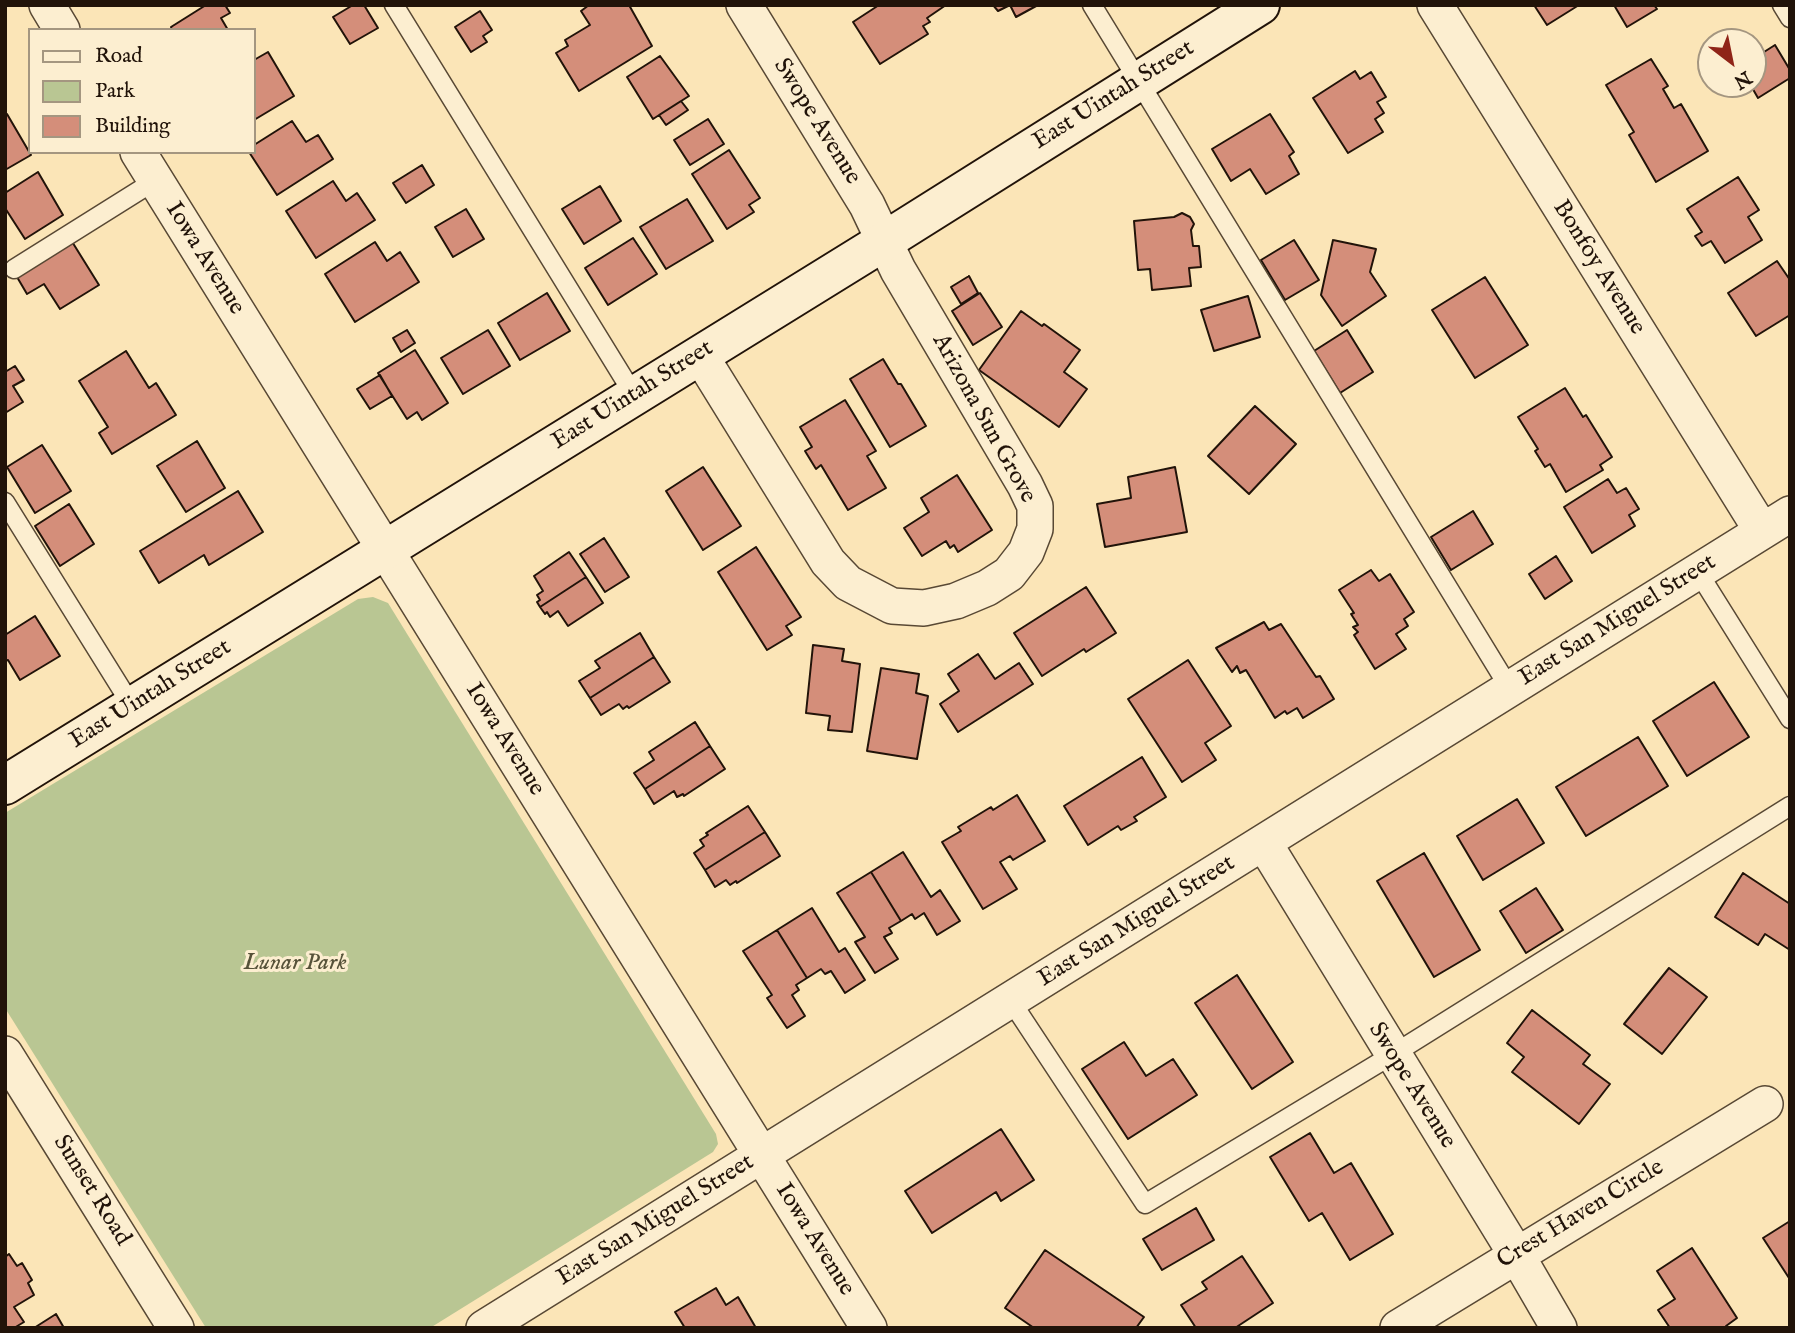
<!DOCTYPE html>
<html>
<head>
<meta charset="utf-8">
<style>
  body { margin:0 }
  #map { position:relative; width:1795px; height:1333px; overflow:hidden; background:#fbe5b7; font-family:"IM FELL English",serif }
  canvas { display:block }
  .frame { position:absolute; inset:0; border:7px solid #211309; pointer-events:none }
  .legend { position:absolute; left:28px; top:28px; width:228px; height:126px; box-sizing:border-box; background:#fceed0; border:2px solid #a49680; margin:0; padding:9px 12px; list-style:none; font-size:21px; color:#211309 }
  .legend li { display:flex; align-items:center; gap:14px; height:35px }
  .legend b { width:35px; border:2px solid #a49680 }
  .north { position:absolute; left:1697px; top:28px; width:70px; height:70px; box-sizing:border-box; background:#fceed0; border:2px solid #a49680; border-radius:50%; rotate:148deg; font-size:19px; font-weight:700; line-height:28px; text-align:center; color:#211309 }
  .north::after { content:''; display:block; margin:auto; width:24px; height:32px; background:#8f2418; clip-path:polygon(50% 0,100% 100%,50% 72%,0 100%) }
</style>
</head>
<body>
<div id="map">
<canvas width="1795" height="1333"></canvas>
<div class="frame"></div>
<ul class="legend">
<li><b style="height:9px;background:#fceed0"></b>Road</li>
<li><b style="height:19px;background:#b9c693"></b>Park</li>
<li><b style="height:19px;background:#d48e7a"></b>Building</li>
</ul>
<div class="north">N</div>
</div>
<script>
const c = document.querySelector('canvas').getContext('2d');
c.lineJoin = 'round';
function fillPath(path, color) {
  c.fillStyle = color;
  c.fill(path, 'evenodd');
}
function toPath(rows) {
  const path = new Path2D();
  for (const r of rows) {
    path.moveTo(r[0], r[1]);
    for (let i = 2; i < r.length; i += 2) path.lineTo(r[i], r[i + 1]);
  }
  return path;
}
function strokePath(path, color, width, dash) {
  c.strokeStyle = color;
  c.lineWidth = width;
  c.lineCap = dash ? 'butt' : 'round';
  c.setLineDash(dash || []);
  c.stroke(path);
}
function label(font, color, halo, rows, align = 'center') {
  c.font = font + ' "IM FELL English",serif';
  c.lineWidth = 6;
  c.setLineDash([]);
  c.textBaseline = 'middle';
  c.strokeStyle = halo;
  c.fillStyle = color;
  for (const [text, x, y, turn = 0] of rows) {
    c.save();
    c.translate(x, y);
    c.rotate((+turn || 0) * Math.PI / 180);
    c.textAlign = isNaN(turn) ? turn : align;
    if (halo) c.strokeText(text, 0, 0);
    c.fillText(text, 0, 0);
    c.restore();
  }
}
const green = toPath([
  [373,597,388,603,716,1134,718,1144,713,1152,430,1328,206,1328,5,1008,5,813,358,599]
]);
const building = toPath([
  [206,5,225,5,230,13,221,18,228,30,172,30,171,27,206,5],
  [353,5,364,5,378,28,350,44,333,17,353,5],
  [589,5,629,5,652,46,579,91,556,53,568,46,565,40,590,25,581,11,589,5],
  [879,5,946,5,927,18,930,22,923,26,928,34,880,64,853,22,879,5],
  [993,5,1038,5,1016,17,1010,5,998,11,993,5],
  [1534,5,1579,5,1547,25,1534,5],
  [1614,5,1654,5,1657,9,1627,27,1614,5],
  [480,11,492,30,483,36,487,42,471,52,455,27,480,11],
  [1775,45,1790,70,1790,78,1758,98,1750,84,1753,84,1753,59,1775,45],
  [268,52,294,96,254,120,254,60,268,52],
  [660,56,689,96,653,119,627,77,660,56],
  [1651,59,1668,86,1663,89,1674,108,1681,104,1708,151,1656,182,1629,135,1634,132,1606,85,1651,59],
  [1355,71,1360,79,1371,72,1386,97,1377,102,1384,113,1375,119,1383,132,1348,153,1313,98,1355,71],
  [681,101,688,110,666,125,659,115,681,101],
  [7,114,31,155,5,170,5,115,7,114],
  [1270,114,1294,152,1289,156,1299,174,1266,194,1250,169,1231,181,1212,149,1270,114],
  [708,119,724,144,690,165,674,140,708,119],
  [292,121,306,142,318,135,333,159,277,195,249,152,254,152,254,145,292,121],
  [729,150,760,198,749,205,754,212,727,229,692,174,729,150],
  [422,165,434,185,406,203,393,183,422,165],
  [38,172,63,215,25,239,5,208,5,193,38,172],
  [1738,177,1759,210,1748,217,1762,240,1725,263,1711,241,1702,246,1695,236,1702,232,1687,209,1738,177],
  [333,181,346,201,357,193,375,220,316,258,286,211,333,181],
  [600,186,621,221,584,244,562,209,600,186],
  [687,199,713,241,666,269,640,227,687,199],
  [466,209,484,239,453,257,435,227,466,209],
  [1182,213,1190,217,1194,224,1191,230,1193,246,1199,246,1201,267,1189,268,1191,286,1152,290,1150,269,1138,270,1134,221,1174,217,1182,213],
  [633,238,657,274,608,305,585,268,633,238],
  [71,240,99,285,60,309,44,284,27,294,17,277,71,240],
  [1294,240,1319,280,1285,300,1261,260,1294,240],
  [1333,240,1376,249,1370,272,1386,296,1342,326,1321,295,1333,240],
  [375,242,387,261,400,252,419,282,355,322,325,274,375,242],
  [1777,261,1790,280,1790,315,1756,336,1728,293,1777,261],
  [969,276,978,293,961,304,951,287,969,276],
  [1485,277,1528,345,1475,378,1432,310,1485,277],
  [547,293,570,331,520,360,498,323,547,293],
  [980,293,1002,327,973,345,952,311,980,293],
  [1248,296,1260,337,1214,351,1201,310,1248,296],
  [1021,311,1042,326,1044,324,1080,350,1064,372,1087,389,1059,427,979,370,1021,311],
  [407,330,415,343,401,352,393,338,407,330],
  [488,330,510,366,463,394,441,358,488,330],
  [1347,330,1373,372,1340,393,1314,351,1347,330],
  [415,350,448,403,422,420,417,412,407,419,378,373,415,350],
  [126,351,149,388,156,383,176,415,112,454,99,433,108,427,79,381,126,351],
  [883,359,898,384,901,384,926,426,890,447,850,379,883,359],
  [15,366,24,380,13,386,23,402,5,413,5,372,15,366],
  [380,375,392,396,370,409,357,389,380,375],
  [1565,388,1583,417,1586,415,1612,457,1600,465,1603,470,1566,492,1550,464,1545,467,1535,451,1538,449,1518,417,1565,388],
  [845,400,876,451,867,456,886,488,848,510,821,465,816,469,805,451,812,447,800,427,845,400],
  [1255,406,1296,444,1249,494,1208,456,1255,406],
  [197,441,225,488,186,512,157,466,197,441],
  [42,445,71,491,35,513,7,467,42,445],
  [703,467,741,526,703,550,666,491,703,467],
  [1175,467,1187,532,1105,547,1097,504,1131,498,1128,477,1175,467],
  [957,475,992,530,958,552,954,545,950,548,946,541,922,556,904,528,929,512,921,498,957,475],
  [1608,479,1617,493,1626,488,1639,509,1629,515,1635,526,1592,553,1564,507,1608,479],
  [238,491,263,532,209,565,204,555,159,583,140,551,238,491],
  [69,504,94,544,60,566,35,526,69,504],
  [1473,511,1493,544,1451,570,1431,537,1473,511],
  [604,538,629,577,605,592,580,554,604,538],
  [756,547,801,617,786,626,792,635,767,650,718,572,756,547],
  [569,552,586,577,540,607,537,602,540,600,537,595,543,591,534,576,569,552],
  [1556,556,1572,581,1545,599,1529,574,1556,556],
  [1371,570,1379,581,1390,574,1414,612,1404,619,1408,626,1396,634,1406,649,1375,669,1354,635,1358,632,1353,627,1358,625,1351,614,1354,613,1339,590,1371,570],
  [586,577,603,603,568,626,558,611,550,617,547,612,545,614,540,607,586,577],
  [1086,587,1116,633,1086,652,1084,649,1042,676,1014,633,1086,587],
  [35,616,60,656,20,680,8,660,5,661,5,635,35,616],
  [1264,622,1269,630,1281,624,1316,677,1320,676,1334,699,1303,718,1297,708,1287,714,1285,711,1275,718,1246,670,1240,673,1237,666,1232,672,1216,648,1264,622],
  [640,633,654,657,590,698,579,681,600,668,595,661,640,633],
  [813,645,844,649,842,661,860,664,852,732,828,730,830,716,806,713,813,645],
  [978,654,995,679,1019,663,1033,684,958,732,940,704,959,691,948,674,978,654],
  [654,657,670,682,629,708,627,706,623,709,619,704,601,715,590,698,654,657],
  [1188,660,1231,726,1205,743,1216,760,1182,782,1128,699,1188,660],
  [881,668,919,674,916,693,928,696,917,759,867,751,881,668],
  [1714,682,1749,737,1687,776,1653,721,1714,682],
  [695,722,710,746,645,789,634,773,654,760,649,752,695,722],
  [1638,737,1668,786,1586,836,1556,787,1638,737],
  [710,746,725,769,684,796,683,794,677,797,674,791,654,804,645,789,710,746],
  [1142,757,1166,797,1134,817,1137,821,1121,830,1118,826,1088,845,1064,806,1142,757],
  [1017,795,1045,841,1013,860,1010,856,1000,862,1017,889,983,909,942,842,961,831,958,827,991,807,993,810,1017,795],
  [1517,799,1544,843,1483,880,1457,836,1517,799],
  [748,806,765,832,705,870,694,853,704,846,700,840,708,835,706,833,748,806],
  [765,832,780,856,737,883,736,881,730,885,726,880,715,887,705,870,765,832],
  [903,852,931,897,940,890,960,921,937,935,924,913,915,919,912,914,901,921,871,872,903,852],
  [1424,853,1480,950,1434,977,1377,881,1424,853],
  [871,872,901,921,889,928,892,933,884,937,898,959,875,973,855,942,865,937,837,893,871,872],
  [1743,873,1790,904,1790,950,1765,934,1758,945,1715,917,1743,873],
  [1536,888,1563,930,1526,953,1500,911,1536,888],
  [812,908,839,952,845,948,865,980,845,993,831,971,825,974,821,969,807,978,777,930,812,908],
  [777,930,807,978,796,985,799,990,792,995,805,1016,787,1028,767,998,772,995,743,951,777,930],
  [1669,968,1707,997,1662,1054,1624,1024,1669,968],
  [1237,975,1293,1062,1252,1089,1195,1003,1237,975],
  [1532,1010,1590,1055,1583,1064,1610,1084,1579,1124,1512,1072,1524,1057,1507,1043,1532,1010],
  [1124,1042,1146,1076,1173,1059,1197,1095,1128,1139,1082,1069,1124,1042],
  [1001,1129,1034,1180,1001,1201,996,1192,932,1233,905,1191,1001,1129],
  [1310,1133,1334,1173,1351,1163,1393,1234,1350,1260,1322,1213,1309,1221,1270,1157,1310,1133],
  [1196,1208,1214,1240,1162,1270,1143,1239,1196,1208],
  [1790,1221,1790,1277,1789,1278,1763,1238,1790,1221],
  [1692,1248,1737,1318,1726,1326,1728,1328,1670,1328,1658,1310,1675,1299,1657,1271,1692,1248],
  [1045,1250,1144,1317,1136,1328,1034,1328,1005,1308,1045,1250],
  [9,1254,17,1266,22,1263,32,1280,28,1283,34,1295,14,1307,24,1322,14,1328,5,1328,5,1257,9,1254],
  [1242,1256,1273,1303,1235,1328,1196,1328,1181,1305,1207,1289,1202,1282,1242,1256],
  [716,1288,726,1305,738,1297,756,1328,685,1328,675,1312,716,1288],
  [56,1314,64,1328,34,1328,56,1314]
]);
const service = toPath([
  [394,5,634,395],
  [1092,5,1510,689],
  [1782,5,1790,18],
  [14,269,156,180],
  [5,502,132,706],
  [1698,572,1790,719],
  [1011,1001,1145,1204,1392,1055,1790,806]
]);
const minor = toPath([
  [47,5,62,30],
  [1435,5,1762,531],
  [138,152,869,1328],
  [700,355,828,562,848,583,892,606,924,608,956,601,987,588,1009,574,1026,552,1035,529,1035,506,1025,485,898,270,867,205,744,5],
  [1264,843,1516,1254,1559,1328],
  [5,1054,176,1328],
  [484,1328,1790,514],
  [1398,1328,1765,1104]
]);
const secondary = toPath([
  [5,785,883,242,1260,5]
]);
const streetNames = [
  ["East Uintah Street",1114,96,-32],
  ["Swope Avenue",816,122,58],
  ["Iowa Avenue",204,259,58],
  ["Bonfoy Avenue",1598,268,58],
  ["East Uintah Street",633,396,-32],
  ["Arizona Sun Grove",983,419,61],
  ["East San Miguel Street",1618,621,-32],
  ["East Uintah Street",151,695,-32],
  ["Iowa Avenue",504,740,58],
  ["East San Miguel Street",1137,922,-32],
  ["Swope Avenue",1411,1086,58],
  ["Sunset Road",91,1191,58],
  ["Crest Haven Circle",1581,1215,-31],
  ["East San Miguel Street",656,1221,-32],
  ["Iowa Avenue",814,1240,58]
];
const parkNames = [
  ["Lunar Park",295,964]
];
fillPath(green, '#b9c693');
fillPath(building, '#d48e7a');
strokePath(building, '#211309', 2);
strokePath(service, '#584834', 21);
strokePath(minor, '#584834', 38);
strokePath(secondary, '#211309', 42);
strokePath(service, '#fceed0', 18);
strokePath(minor, '#fceed0', 35);
strokePath(secondary, '#fceed0', 38);
label('24px', '#211309', '#fceed0', streetNames);
label('italic 24px', '#565239', '#fceed0', parkNames);
</script>
</body>
</html>
